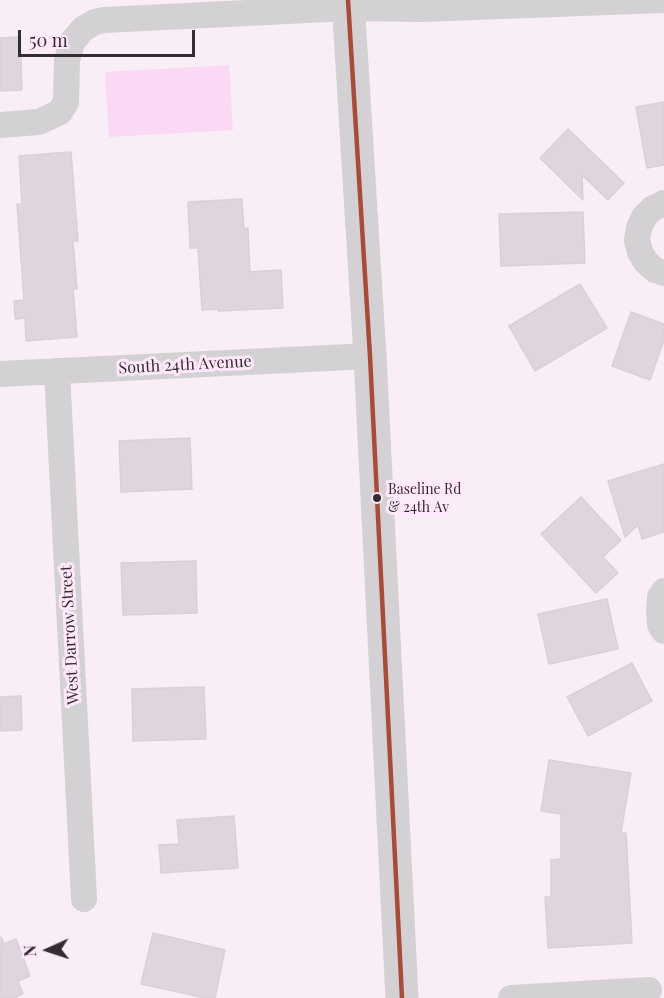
<!DOCTYPE html>
<html>
<head>
<meta charset="utf-8">
<style>
  body { margin:0 }
  #map { position:relative; width:664px; height:998px; overflow:hidden; background:#f9edf6; font-family:"Playfair Display",serif }
  canvas { display:block }
  .north { position:absolute; left:18px; top:920px; width:60px; height:60px; -webkit-text-stroke:4px #fee8fa; paint-order:stroke; rotate:267deg; font-size:16px; font-weight:700; line-height:24px; text-align:center; color:#342c33 }
  .north::after { content:''; display:block; margin:auto; width:21px; height:27px; background:#342c33; clip-path:polygon(50% 0,100% 100%,50% 72%,0 100%) }
  .scale { position:absolute; left:18px; top:30px; width:177px; height:27px; box-sizing:border-box; border:3px solid #342c33; border-top:0; padding-left:8px; font-size:18px; line-height:21px; white-space:nowrap; color:#342c33; -webkit-text-stroke:4px #fee8fa; paint-order:stroke }
</style>
</head>
<body>
<div id="map">
<canvas width="664" height="998"></canvas>
<div class="north">N</div>
<div class="scale">50 m</div>
</div>
<script>
const c = document.querySelector('canvas').getContext('2d');
c.lineJoin = 'round';
function fillPath(path, color) {
  c.fillStyle = color;
  c.fill(path, 'evenodd');
}
function toPath(rows) {
  const path = new Path2D();
  for (const r of rows) {
    path.moveTo(r[0], r[1]);
    for (let i = 2; i < r.length; i += 2) path.lineTo(r[i], r[i + 1]);
  }
  return path;
}
function strokePath(path, color, width, dash) {
  c.strokeStyle = color;
  c.lineWidth = width;
  c.lineCap = dash ? 'butt' : 'round';
  c.setLineDash(dash || []);
  c.stroke(path);
}
function label(font, color, halo, rows, align = 'center') {
  c.font = font + ' "Playfair Display",serif';
  c.lineWidth = 6;
  c.setLineDash([]);
  c.textBaseline = 'middle';
  c.strokeStyle = halo;
  c.fillStyle = color;
  for (const [text, x, y, turn = 0] of rows) {
    c.save();
    c.translate(x, y);
    c.rotate((+turn || 0) * Math.PI / 180);
    c.textAlign = isNaN(turn) ? turn : align;
    if (halo) c.strokeText(text, 0, 0);
    c.fillText(text, 0, 0);
    c.restore();
  }
}
const green = toPath([
  [229,65,233,130,109,137,105,72]
]);
const building = toPath([
  [20,37,22,90,0,91,0,38,20,37],
  [664,102,664,165,647,168,636,107,664,102],
  [568,129,624,183,608,200,582,175,583,200,540,158,568,129],
  [71,152,78,241,73,241,77,289,73,289,77,337,26,341,25,318,15,319,14,301,24,300,17,204,22,204,19,156,71,152],
  [242,199,244,229,248,228,250,272,281,270,283,308,218,311,218,309,202,310,198,248,190,248,188,202,242,199],
  [583,212,585,263,501,266,499,214,583,212],
  [580,284,607,328,535,371,509,326,580,284],
  [631,312,664,324,664,340,650,380,612,366,631,312],
  [190,438,192,489,121,492,119,441,190,438],
  [664,464,664,532,642,539,638,525,625,537,608,481,664,464],
  [581,497,621,540,603,557,618,573,596,593,541,534,581,497],
  [196,561,197,613,123,615,121,563,196,561],
  [607,599,618,649,549,664,538,614,607,599],
  [632,663,652,701,588,736,567,697,632,663],
  [204,687,206,739,133,741,132,689,204,687],
  [21,696,22,730,0,731,0,697,21,696],
  [549,760,631,773,621,833,626,833,632,943,548,948,545,897,551,897,551,860,561,859,561,814,541,811,549,760],
  [234,816,238,868,161,873,159,845,179,844,177,820,234,816],
  [153,933,225,950,215,998,205,998,141,984,153,933],
  [1,937,4,944,16,939,30,976,18,981,23,994,13,998,0,998,1,937]
]);
const minor = toPath([
  [0,125,39,122,60,112,66,102,67,60,72,42,83,29,95,22,104,20,349,8,422,9,664,0],
  [664,203,652,209,644,217,639,228,637,240,640,252,646,262,655,270,664,273],
  [57,371,84,899],
  [0,374,370,356],
  [664,591,660,597,659,612,660,625,664,631],
  [511,998,649,990]
]);
const primary = toPath([
  [348,0,370,356,402,998]
]);
const bus1 = toPath([
  [348,0,370,356,402,998]
]);
const markers = [
  [377,498,5,"#342c33"]
];
const busNames = [
  ["Baseline Rd",388,490],
  ["& 24th Av",388,508]
];
const streetNames = [
  ["South 24th Avenue",185,365,-3],
  ["West Darrow Street",70,635,-93]
];
fillPath(green, '#fad9f4');
fillPath(building, '#dfd5dc');
strokePath(building, '#dad1d8', 1.5);
strokePath(minor, '#d4d1d4', 26);
strokePath(primary, '#d4d1d4', 33);
strokePath(bus1, '#a74b3a', 4.5);
for (const [x, y, r, color] of markers) {
  const dot = new Path2D();
  dot.arc(x, y, r, 0, 2 * Math.PI);
  c.fillStyle = color;
  c.fill(dot);
  strokePath(dot, '#fee8fa', 2);
}
label('14px', '#342c33', '#fee8fa', busNames, 'left');
label('16px', '#342c33', '#fee8fa', streetNames);
</script>
</body>
</html>
